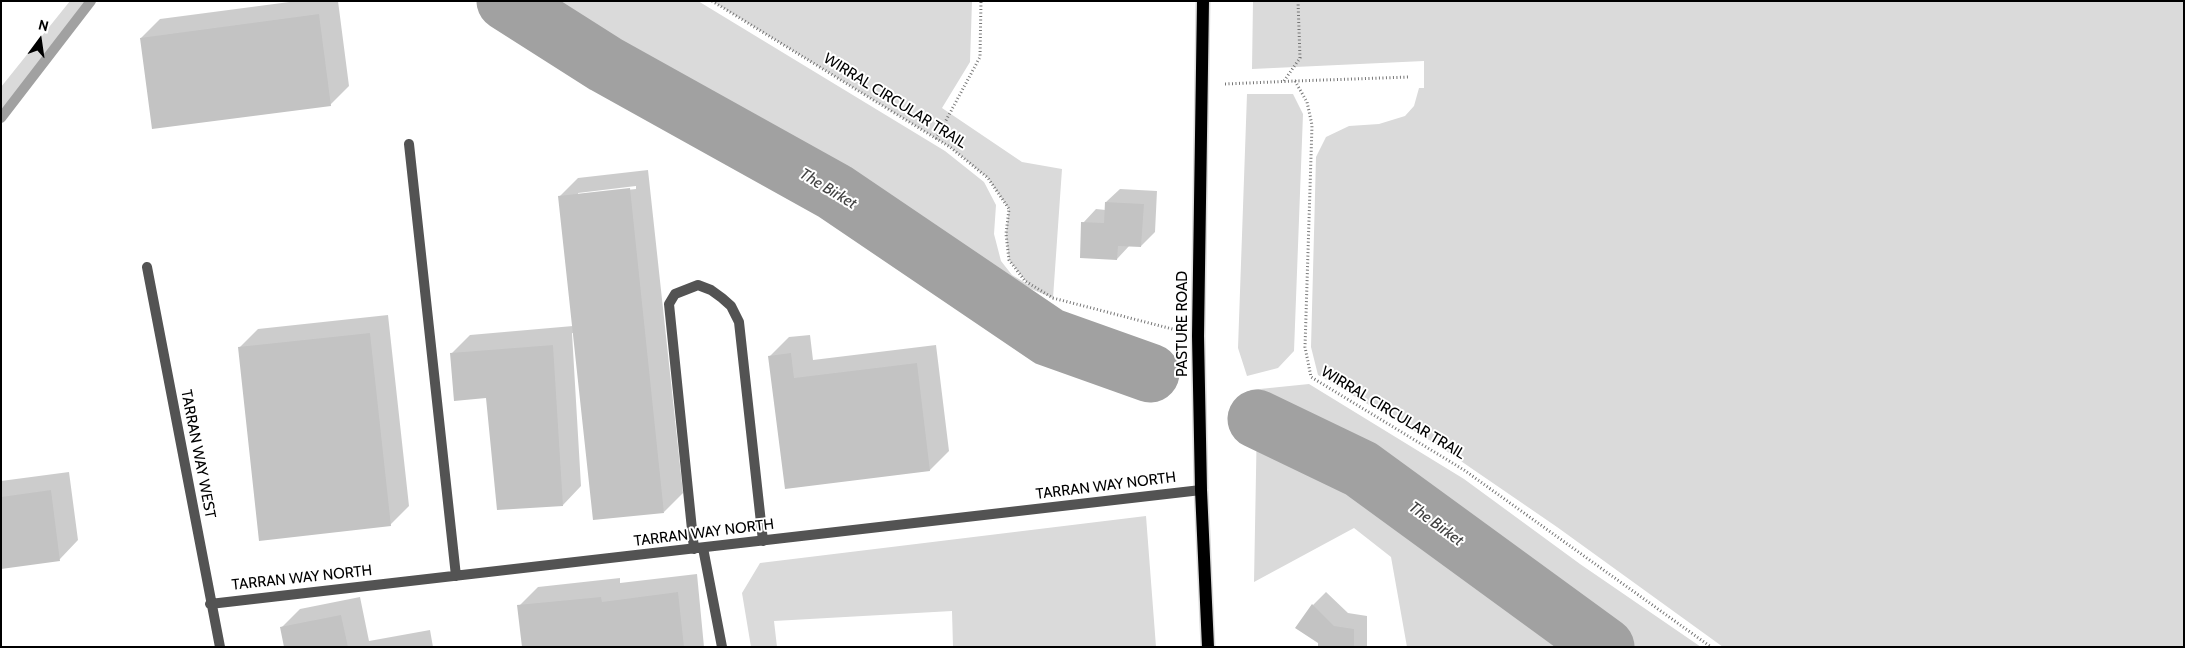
<!DOCTYPE html>
<html>
<head>
<meta charset="utf-8">
<style>
  body { margin:0 }
  #map { position:relative; width:2185px; height:648px; overflow:hidden; background:#fff; font-family:Cabin,sans-serif }
  canvas { display:block }
  .frame { position:absolute; inset:0; border:2px solid #000; pointer-events:none }
  .north { position:absolute; left:15px; top:15px; width:50px; height:50px; -webkit-text-stroke:4px #fff; paint-order:stroke; rotate:14deg; font-size:14px; font-weight:700; line-height:20px; text-align:center; color:#000 }
  .north::after { content:''; display:block; margin:auto; width:18px; height:22px; background:#000; clip-path:polygon(50% 0,100% 100%,50% 72%,0 100%) }
</style>
</head>
<body>
<div id="map">
<canvas width="2185" height="648"></canvas>
<div class="frame"></div>
<div class="north">N</div>
</div>
<script>
const c = document.querySelector('canvas').getContext('2d');
c.lineJoin = 'round';
function fillPath(path, color) {
  c.fillStyle = color;
  c.fill(path, 'evenodd');
}
function toPath(rows) {
  const path = new Path2D();
  for (const r of rows) {
    path.moveTo(r[0], r[1]);
    for (let i = 2; i < r.length; i += 2) path.lineTo(r[i], r[i + 1]);
  }
  return path;
}
function strokePath(path, color, width, dash) {
  c.strokeStyle = color;
  c.lineWidth = width;
  c.lineCap = dash ? 'butt' : 'round';
  c.setLineDash(dash || []);
  c.stroke(path);
}
function label(font, color, halo, rows, align = 'center') {
  c.font = font + ' Cabin,sans-serif';
  c.lineWidth = 4;
  c.setLineDash([]);
  c.textBaseline = 'middle';
  c.strokeStyle = halo;
  c.fillStyle = color;
  for (const [text, x, y, turn = 0] of rows) {
    c.save();
    c.translate(x, y);
    c.rotate((+turn || 0) * Math.PI / 180);
    c.textAlign = isNaN(turn) ? turn : align;
    if (halo) c.strokeText(text, 0, 0);
    c.fillText(text, 0, 0);
    c.restore();
  }
}
const green = toPath([
  [70,1,91,1,1,118,1,87],
  [543,1,698,1,945,151,984,182,996,205,994,234,1001,261,1012,275,1029,285,1009,260,1006,234,1009,209,988,178,950,147,712,1,972,1,970,62,942,108,1022,162,1062,169,1053,298,987,271,778,129],
  [1253,1,2184,1,2184,647,1723,647,1557,527,1436,444,1318,375,1311,347,1316,157,1326,137,1349,126,1379,124,1405,116,1414,106,1419,88,1424,88,1424,61,1252,69],
  [1247,94,1293,94,1303,114,1294,351,1278,368,1247,376,1238,348],
  [1309,384,1464,479,1580,564,1701,647,1407,647,1391,557,1354,528,1254,582,1257,419,1250,390],
  [1146,516,1156,647,953,647,952,611,774,621,777,647,751,647,742,593,760,563]
]);
const shadow = toPath([
  [297,1,338,1,349,86,330,105,141,38,160,19],
  [648,170,683,493,664,512,574,333,572,333,581,486,563,505,487,397,451,354,470,335,573,326,559,197,578,178],
  [636,186,636,189,578,195,578,193],
  [1120,189,1157,191,1155,232,1141,246,1130,245,1117,259,1083,223,1096,209,1106,210,1106,202],
  [388,315,409,506,390,525,239,348,258,329],
  [810,335,813,360,936,345,949,451,930,470,786,488,770,356,789,337],
  [69,472,78,540,60,559,1,567,1,481],
  [697,574,704,647,524,647,519,606,538,587,620,578,620,583],
  [1326,592,1348,613,1367,616,1367,647,1319,647,1313,605],
  [360,597,369,641,430,630,433,647,285,647,281,628,300,609]
]);
const stream = toPath([
  [1,118,91,1]
]);
const river = toPath([
  [506,1,605,64,835,192,1049,337,1150,373],
  [1257,419,1361,469,1605,647]
]);
const building = toPath([
  [319,14,331,106,152,129,140,38],
  [630,188,664,513,593,520,558,196],
  [1105,202,1144,204,1141,247,1118,246,1117,260,1080,258,1081,222,1104,223],
  [370,333,391,526,259,541,238,347],
  [553,345,563,506,497,510,486,398,454,401,450,353],
  [791,353,794,378,917,363,930,471,785,489,768,356],
  [51,490,60,561,1,569,1,497],
  [678,592,684,647,522,647,517,605,601,597,602,602],
  [1312,604,1334,626,1354,629,1354,647,1318,647,1318,643,1295,628],
  [341,615,348,647,284,647,280,627]
]);
const path = toPath([
  [712,1,950,147,988,178,1009,209,1006,234,1009,260,1025,281,1053,298,1176,330],
  [1284,81,1300,58,1298,1],
  [1295,81,1410,77],
  [1225,84,1295,81,1307,102,1312,125,1305,347,1311,377,1464,470,1711,647],
  [936,139,980,57,981,1]
]);
const lane = toPath([
  [409,144,456,576],
  [147,267,220,647],
  [703,548,722,647],
  [694,549,669,304,675,294,698,285,711,290,722,298,731,306,739,322,763,541],
  [210,604,1201,490]
]);
const primary = toPath([
  [1203,1,1198,336,1201,490,1208,647]
]);
const streetNames = [
  ["WIRRAL CIRCULAR TRAIL",895,101,32],
  ["PASTURE ROAD",1183,324,-90],
  ["WIRRAL CIRCULAR TRAIL",1393,413,31],
  ["TARRAN WAY WEST",198,454,79],
  ["TARRAN WAY NORTH",1106,486,-7],
  ["TARRAN WAY NORTH",704,533,-7],
  ["TARRAN WAY NORTH",302,578,-6]
];
const waterNames = [
  ["The Birket",828,189,31],
  ["The Birket",1436,524,36]
];
fillPath(green, '#dadada');
fillPath(shadow, '#0003');
strokePath(stream, '#a1a1a1', 10);
strokePath(river, '#a1a1a1', 59);
fillPath(building, '#c3c3c3');
strokePath(primary, '#dbdbdb', 15);
strokePath(path, '#757575', 3, [1, 2.5]);
strokePath(lane, '#535353', 10);
strokePath(primary, '#000', 12);
label('15px', '#000', '#fff', streetNames);
label('italic 16px', '#424242', '#fff', waterNames);
</script>
</body>
</html>
